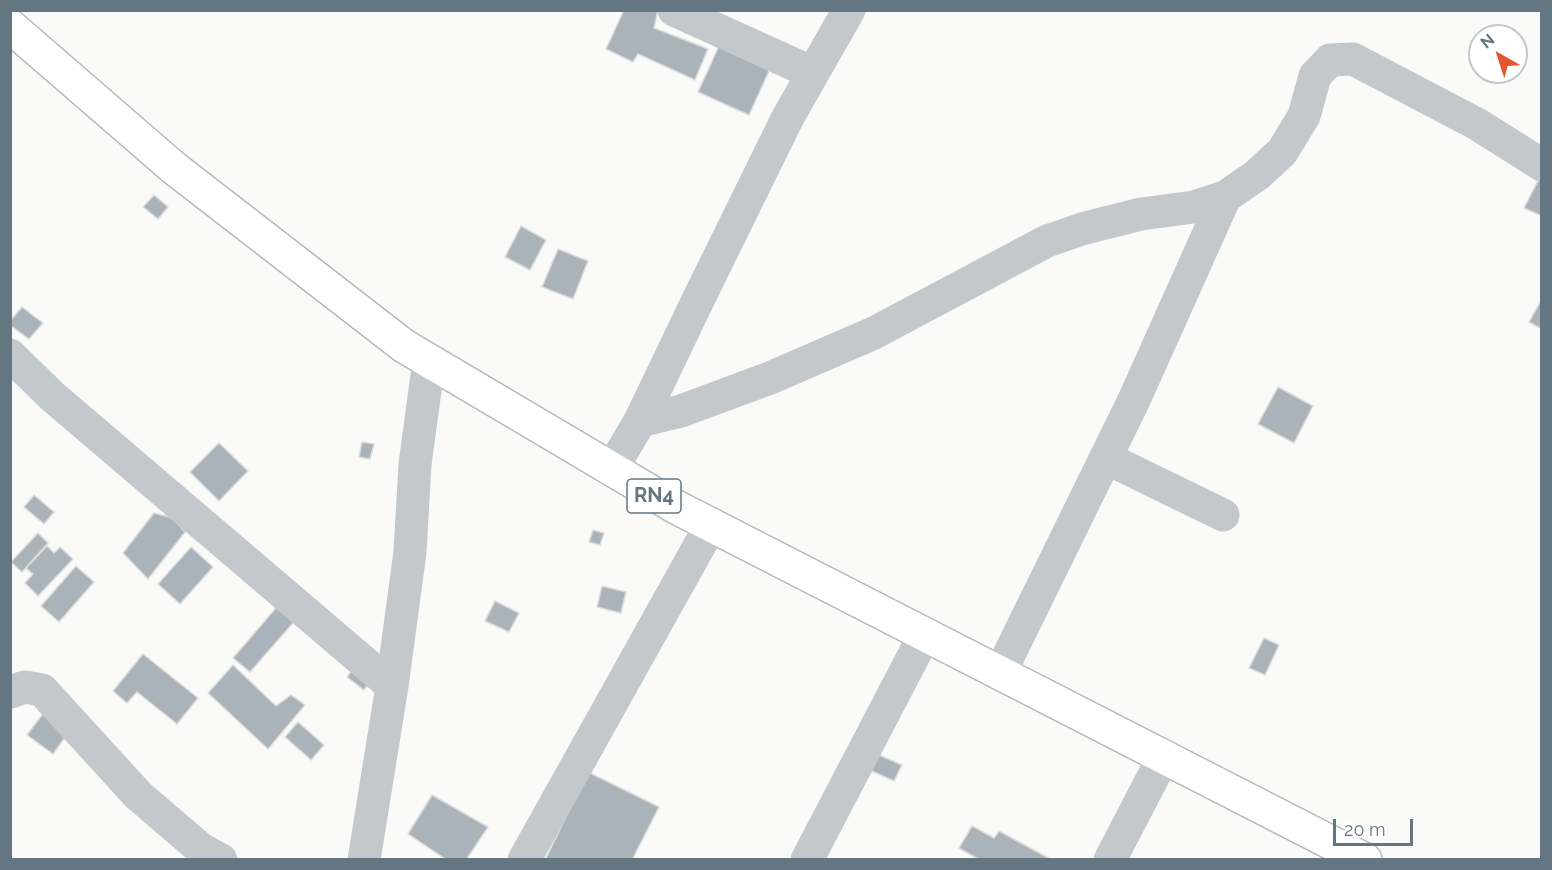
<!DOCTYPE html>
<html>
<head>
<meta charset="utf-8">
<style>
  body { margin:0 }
  #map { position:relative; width:1552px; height:870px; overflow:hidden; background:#fafaf8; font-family:Raleway,sans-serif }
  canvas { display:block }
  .frame { position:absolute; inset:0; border:12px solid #657683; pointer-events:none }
  .north { position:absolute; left:1468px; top:24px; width:60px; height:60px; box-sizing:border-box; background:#fff; border:2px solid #c1c8cd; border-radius:50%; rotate:321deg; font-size:16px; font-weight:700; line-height:24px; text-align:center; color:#657683 }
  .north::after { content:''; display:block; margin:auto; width:21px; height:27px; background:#e4572e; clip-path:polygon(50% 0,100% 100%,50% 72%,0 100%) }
  .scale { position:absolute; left:1333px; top:819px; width:80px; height:27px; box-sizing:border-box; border:3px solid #657683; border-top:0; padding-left:8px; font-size:18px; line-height:21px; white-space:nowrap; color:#657683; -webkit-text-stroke:4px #fff; paint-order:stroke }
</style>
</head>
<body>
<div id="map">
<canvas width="1552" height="870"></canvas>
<div class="frame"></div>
<div class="north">N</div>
<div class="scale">20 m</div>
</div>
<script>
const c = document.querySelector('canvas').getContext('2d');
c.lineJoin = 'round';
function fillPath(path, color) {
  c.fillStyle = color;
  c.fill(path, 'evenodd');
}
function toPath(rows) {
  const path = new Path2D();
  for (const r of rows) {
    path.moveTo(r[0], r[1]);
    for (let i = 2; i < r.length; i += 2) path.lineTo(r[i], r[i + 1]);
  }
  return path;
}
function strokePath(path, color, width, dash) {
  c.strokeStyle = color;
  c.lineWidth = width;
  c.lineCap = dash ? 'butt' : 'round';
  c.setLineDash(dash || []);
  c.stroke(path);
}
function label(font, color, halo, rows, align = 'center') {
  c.font = font + ' Raleway,sans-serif';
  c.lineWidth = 6;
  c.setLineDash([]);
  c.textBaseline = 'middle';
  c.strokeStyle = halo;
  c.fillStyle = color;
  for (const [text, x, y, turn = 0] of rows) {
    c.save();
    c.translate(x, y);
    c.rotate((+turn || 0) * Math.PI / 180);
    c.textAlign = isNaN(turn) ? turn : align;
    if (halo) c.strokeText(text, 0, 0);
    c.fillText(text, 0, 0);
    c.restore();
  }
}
const building = toPath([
  [624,10,658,10,654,28,708,49,695,80,638,54,633,62,606,49,624,10],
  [719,46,770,69,749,115,698,92,719,46],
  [1540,177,1542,177,1542,216,1524,208,1540,177],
  [154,195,168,207,158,219,143,207,154,195],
  [521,226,546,240,530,270,505,257,521,226],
  [558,249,588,261,573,299,542,287,558,249],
  [1542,299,1542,329,1529,322,1542,299],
  [22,307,43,323,29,339,10,325,10,321,22,307],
  [1278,387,1313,406,1294,443,1258,424,1278,387],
  [362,442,374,444,370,459,359,457,362,442],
  [219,443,248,471,219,501,190,472,219,443],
  [34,495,54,512,44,524,24,507,34,495],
  [154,513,173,518,185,532,148,579,123,553,154,513],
  [593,530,604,533,600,545,589,542,593,530],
  [38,533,48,543,22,572,11,562,38,533],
  [47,546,54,553,60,547,73,559,38,596,25,583,33,574,26,568,47,546],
  [191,547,213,567,180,604,158,584,191,547],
  [76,566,94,582,59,622,41,606,76,566],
  [602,586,626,592,621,613,597,607,602,586],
  [282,601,299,616,250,672,233,658,282,601],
  [495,601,519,613,509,632,485,621,495,601],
  [1264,638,1279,645,1265,675,1249,668,1264,638],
  [143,654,198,698,177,724,137,692,127,703,113,691,143,654],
  [233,665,276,706,291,695,305,705,268,749,208,693,233,665],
  [356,665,372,678,364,690,347,677,356,665],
  [45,711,71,729,53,754,27,735,45,711],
  [298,722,324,745,311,760,285,737,298,722],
  [870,751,902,765,894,781,863,767,870,751],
  [588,772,659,807,632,860,545,860,588,772],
  [432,795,488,827,466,860,447,860,408,834,432,795],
  [972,826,994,838,999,831,1052,860,980,860,959,848,972,826]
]);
const minor = toPath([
  [813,73,849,10],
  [10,355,52,396,392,686],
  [640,421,681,411,770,378,874,333,1047,241,1085,228,1141,214,1194,207,1225,197,1257,175,1282,152,1304,116,1315,76,1330,60,1353,59,1477,124,1542,165],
  [1106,458,1223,515],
  [611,470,640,421,698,300,787,119,813,73,674,10],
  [1000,673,1134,400,1225,197],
  [10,692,25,687,42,690,138,795,201,849,221,860],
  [364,860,392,686,410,552,415,464,429,361],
  [524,860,711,525],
  [807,860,925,634],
  [1110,860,1164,756]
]);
const highway = toPath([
  [10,26,174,168,404,346,676,507,1365,860]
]);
const shields = [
  [654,496,54]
];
const shieldNames = [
  ["RN4",654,496]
];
fillPath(building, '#aab3b9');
strokePath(building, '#dcdcda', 1.5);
strokePath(highway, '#b4b9bd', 36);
strokePath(minor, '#c3c8cc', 33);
strokePath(highway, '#fff', 33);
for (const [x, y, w] of shields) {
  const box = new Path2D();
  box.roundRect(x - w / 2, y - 17, w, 34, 4.5);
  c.fillStyle = '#fff';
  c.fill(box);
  strokePath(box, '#657683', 1.5);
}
label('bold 20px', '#657683', null, shieldNames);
</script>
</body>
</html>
